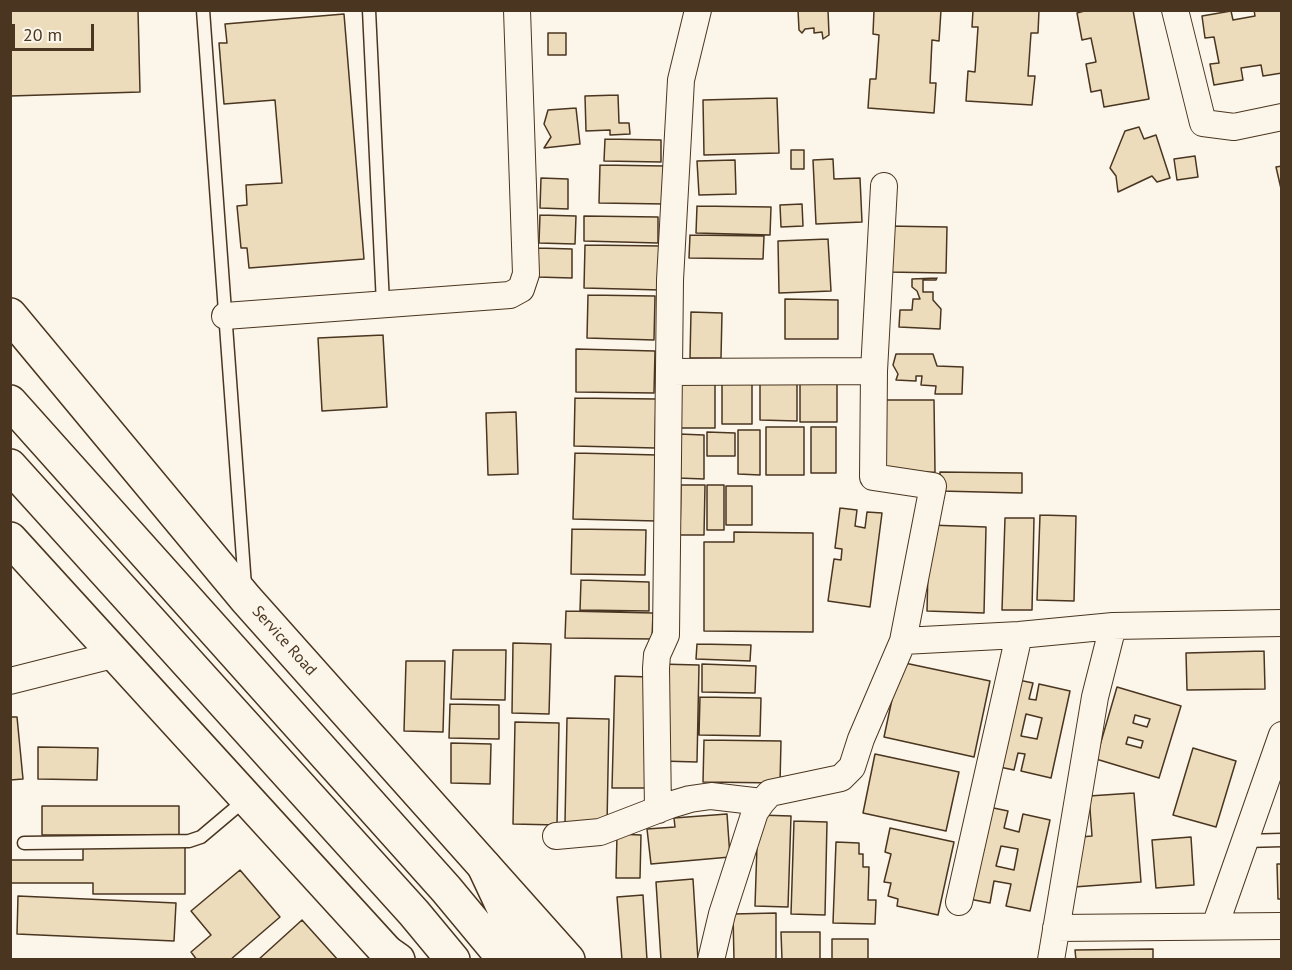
<!DOCTYPE html>
<html>
<head>
<meta charset="utf-8">
<style>
  body { margin:0 }
  #map { position:relative; width:1292px; height:970px; overflow:hidden; background:#fbf6e9; font-family:"PT Sans",sans-serif }
  canvas { display:block }
  .frame { position:absolute; inset:0; border:12px solid #4a3520; pointer-events:none }
  .scale { position:absolute; left:12px; top:24px; width:82px; height:27px; box-sizing:border-box; border:3px solid #4a3520; border-top:0; padding-left:8px; font-size:18px; line-height:21px; white-space:nowrap; color:#4a3520; -webkit-text-stroke:4px #fbf6e9; paint-order:stroke }
</style>
</head>
<body>
<div id="map">
<canvas width="1292" height="970"></canvas>
<div class="frame"></div>
<div class="scale">20 m</div>
</div>
<script>
const c = document.querySelector('canvas').getContext('2d');
c.lineJoin = 'round';
function fillPath(path, color) {
  c.fillStyle = color;
  c.fill(path, 'evenodd');
}
function toPath(rows) {
  const path = new Path2D();
  for (const r of rows) {
    path.moveTo(r[0], r[1]);
    for (let i = 2; i < r.length; i += 2) path.lineTo(r[i], r[i + 1]);
  }
  return path;
}
function strokePath(path, color, width, dash) {
  c.strokeStyle = color;
  c.lineWidth = width;
  c.lineCap = dash ? 'butt' : 'round';
  c.setLineDash(dash || []);
  c.stroke(path);
}
function label(font, color, halo, rows, align = 'center') {
  c.font = font + ' "PT Sans",sans-serif';
  c.lineWidth = 4.5;
  c.setLineDash([]);
  c.textBaseline = 'middle';
  c.strokeStyle = halo;
  c.fillStyle = color;
  for (const [text, x, y, turn = 0] of rows) {
    c.save();
    c.translate(x, y);
    c.rotate((+turn || 0) * Math.PI / 180);
    c.textAlign = isNaN(turn) ? turn : align;
    if (halo) c.strokeText(text, 0, 0);
    c.fillText(text, 0, 0);
    c.restore();
  }
}
const building = toPath([
  [10,10,138,10,140,92,10,96,10,10],
  [798,10,828,10,829,35,823,39,822,32,814,33,814,28,805,29,802,33,799,30,798,10],
  [874,10,941,10,939,41,932,40,930,83,936,83,934,113,868,108,870,79,876,79,879,35,873,34,874,10],
  [973,10,1039,10,1038,33,1031,33,1028,76,1035,76,1032,105,966,101,968,71,975,72,978,27,972,27,973,10],
  [1133,10,1149,99,1104,107,1101,90,1091,92,1086,64,1096,62,1091,38,1082,40,1077,13,1088,10,1133,10],
  [1254,10,1282,10,1282,73,1263,76,1261,65,1241,68,1243,80,1214,85,1210,64,1219,63,1214,37,1205,38,1202,16,1231,11,1233,20,1255,16,1254,10],
  [344,14,364,259,249,268,247,248,241,248,237,206,247,205,246,185,282,183,275,100,224,104,219,43,227,43,225,24,344,14],
  [548,33,566,33,566,55,548,55,548,33],
  [618,95,619,123,629,123,630,134,610,135,610,130,586,131,585,96,618,95],
  [777,98,779,153,704,155,703,100,777,98],
  [576,108,580,144,544,148,551,137,544,124,548,110,576,108],
  [1139,127,1144,139,1156,135,1170,178,1157,182,1152,176,1118,192,1116,176,1110,168,1125,131,1139,127],
  [605,139,661,140,661,162,604,161,605,139],
  [791,150,804,150,804,169,791,169,791,150],
  [1195,156,1198,177,1177,180,1174,159,1195,156],
  [833,159,834,179,860,178,862,222,816,224,813,160,833,159],
  [735,160,736,194,699,195,697,161,735,160],
  [600,165,665,166,665,204,599,203,600,165],
  [1282,166,1282,193,1276,167,1282,166],
  [541,178,568,179,568,209,540,208,541,178],
  [802,204,803,226,781,227,780,205,802,204],
  [697,206,771,207,770,235,696,233,697,206],
  [540,215,576,216,575,244,539,243,540,215],
  [584,216,658,217,658,243,584,241,584,216],
  [887,226,947,227,946,273,887,272,887,226],
  [690,235,764,236,763,259,689,258,690,235],
  [828,239,831,291,779,293,778,241,828,239],
  [585,245,662,246,661,290,584,288,585,245],
  [538,248,572,249,572,278,537,277,538,248],
  [937,278,936,280,923,280,923,292,933,292,933,300,941,309,940,329,899,327,900,310,912,310,913,299,920,299,917,291,912,287,912,279,937,278],
  [588,295,655,296,654,340,587,338,588,295],
  [785,299,838,300,838,339,785,339,785,299],
  [691,312,722,313,721,358,690,358,691,312],
  [383,335,387,407,322,411,318,338,383,335],
  [576,349,655,351,654,393,576,392,576,349],
  [896,354,933,354,937,366,963,367,962,394,935,394,936,386,921,385,922,376,916,376,916,381,896,380,898,374,893,365,896,354],
  [760,375,797,375,797,421,760,420,760,375],
  [722,376,752,376,752,424,722,424,722,376],
  [678,380,715,381,715,428,678,428,678,380],
  [800,381,837,381,837,422,800,422,800,381],
  [575,398,656,399,655,448,574,446,575,398],
  [876,400,934,400,935,472,877,473,876,400],
  [516,412,518,474,488,475,486,413,516,412],
  [766,427,804,427,804,475,766,475,766,427],
  [811,427,836,427,836,473,811,473,811,427],
  [738,430,760,430,760,475,738,474,738,430],
  [707,432,735,433,735,456,707,456,707,432],
  [679,434,704,435,704,479,678,478,679,434],
  [575,453,658,455,657,521,573,519,575,453],
  [940,472,1022,473,1022,493,940,491,940,472],
  [681,485,705,485,704,535,680,535,681,485],
  [707,485,724,485,724,530,707,530,707,485],
  [726,486,752,486,752,525,726,525,726,486],
  [840,508,857,510,855,526,865,528,867,512,882,513,870,607,828,601,834,559,841,560,842,549,835,548,840,508],
  [1040,515,1076,516,1074,601,1037,600,1040,515],
  [1005,518,1034,518,1032,610,1002,610,1005,518],
  [929,525,986,527,984,613,927,611,929,525],
  [572,529,646,530,645,575,571,574,572,529],
  [734,532,813,533,813,632,704,631,704,542,734,542,734,532],
  [581,580,649,582,649,611,580,610,581,580],
  [566,611,653,613,652,639,565,638,566,611],
  [513,643,551,644,549,714,512,713,513,643],
  [697,644,751,645,750,661,696,659,697,644],
  [453,650,506,650,505,700,451,699,453,650],
  [1264,651,1265,689,1187,690,1186,653,1264,651],
  [406,661,445,661,443,732,404,731,406,661],
  [900,662,990,681,974,757,884,737,900,662],
  [659,664,699,665,697,762,661,761,659,664],
  [702,664,756,666,755,693,702,692,702,664],
  [615,676,651,677,649,788,612,788,615,676],
  [1009,678,1033,683,1029,699,1036,700,1039,684,1070,691,1051,778,1021,771,1025,754,1018,753,1014,770,990,765,1009,678],
  [1026,714,1042,718,1037,739,1021,736,1026,714],
  [1117,687,1181,706,1159,778,1096,759,1117,687],
  [1135,715,1150,719,1147,727,1133,723,1135,715],
  [1128,737,1143,741,1141,748,1126,744,1128,737],
  [700,697,761,698,760,736,699,735,700,697],
  [450,704,499,705,499,739,449,738,450,704],
  [10,717,17,717,23,779,10,780,10,717],
  [567,718,609,719,607,824,565,823,567,718],
  [515,722,559,723,557,825,513,824,515,722],
  [704,740,781,741,780,783,703,782,704,740],
  [451,743,491,744,490,784,451,783,451,743],
  [38,747,98,748,97,780,38,779,38,747],
  [1193,748,1236,761,1216,827,1173,815,1193,748],
  [875,754,959,772,946,831,863,813,875,754],
  [1134,793,1141,882,1074,887,1080,837,1092,836,1089,796,1134,793],
  [42,806,179,806,179,835,42,835,42,806],
  [984,806,1008,811,1004,828,1019,832,1023,814,1050,820,1030,911,1006,906,1011,884,994,881,990,903,964,898,984,806],
  [1001,846,1018,849,1014,870,996,866,1001,846],
  [727,814,730,857,651,864,647,829,675,827,674,818,727,814],
  [758,815,791,816,788,907,755,906,758,815],
  [794,821,827,822,825,915,791,914,794,821],
  [890,828,954,842,938,915,897,906,898,899,888,896,891,883,884,882,891,854,885,852,890,828],
  [617,834,641,835,640,878,616,878,617,834],
  [1191,837,1194,885,1156,888,1152,840,1191,837],
  [836,842,859,843,859,854,863,854,863,867,869,867,868,900,876,900,875,924,833,923,836,842],
  [83,847,185,847,185,894,93,894,93,883,10,883,10,860,83,860,83,847],
  [1277,864,1282,864,1282,899,1278,899,1277,864],
  [240,870,280,917,230,960,197,960,191,952,211,935,191,911,240,870],
  [693,879,698,960,661,960,656,882,693,879],
  [643,895,647,960,622,960,617,897,643,895],
  [18,896,176,903,174,941,17,934,18,896],
  [776,913,776,960,734,960,733,914,776,913],
  [302,920,338,960,258,960,302,920],
  [781,932,820,932,820,960,782,960,781,932],
  [832,939,868,939,868,959,832,960,832,939],
  [1153,949,1153,960,1076,960,1075,950,1153,949]
]);
const service = toPath([
  [203,10,245,586],
  [369,10,383,304],
  [1244,841,1282,840],
  [24,843,189,841,201,837,246,799]
]);
const minor = toPath([
  [1175,10,1203,123,1234,127,1282,117],
  [225,316,510,295,521,289,526,274,517,10],
  [669,372,874,371],
  [903,641,1019,635,1113,626,1282,623],
  [10,681,117,654],
  [658,810,656,668,657,655,666,635,670,280,681,80,698,10],
  [556,836,600,832,670,805,690,799,711,796,762,802],
  [959,902,1019,635],
  [1215,926,1282,735],
  [1056,928,1282,926],
  [711,960,722,914,755,812,762,802,770,793,841,778,852,767,861,739,903,641,933,486,873,477,874,371,884,186],
  [1051,960,1095,697,1113,626]
]);
const primary = toPath([
  [10,315,246,599,568,960],
  [10,539,394,960]
]);
const trunk = toPath([
  [10,402,446,889,505,960],
  [10,466,414,913,453,960],
  [484,866,528,960],
  [388,953,398,960]
]);
const streetNames = [
  ["Service Road",284,641,48]
];
fillPath(building, '#ecdcbc');
strokePath(building, '#4a3520', 1.5);
strokePath(service, '#4a3520', 15);
strokePath(minor, '#4a3520', 28);
strokePath(primary, '#4a3520', 36);
strokePath(trunk, '#4a3520', 36);
strokePath(service, '#fbf6e9', 12);
strokePath(minor, '#fbf6e9', 26);
strokePath(primary, '#fbf6e9', 33);
strokePath(trunk, '#fbf6e9', 33);
label('16px', '#4a3520', '#fbf6e9', streetNames);
</script>
</body>
</html>
